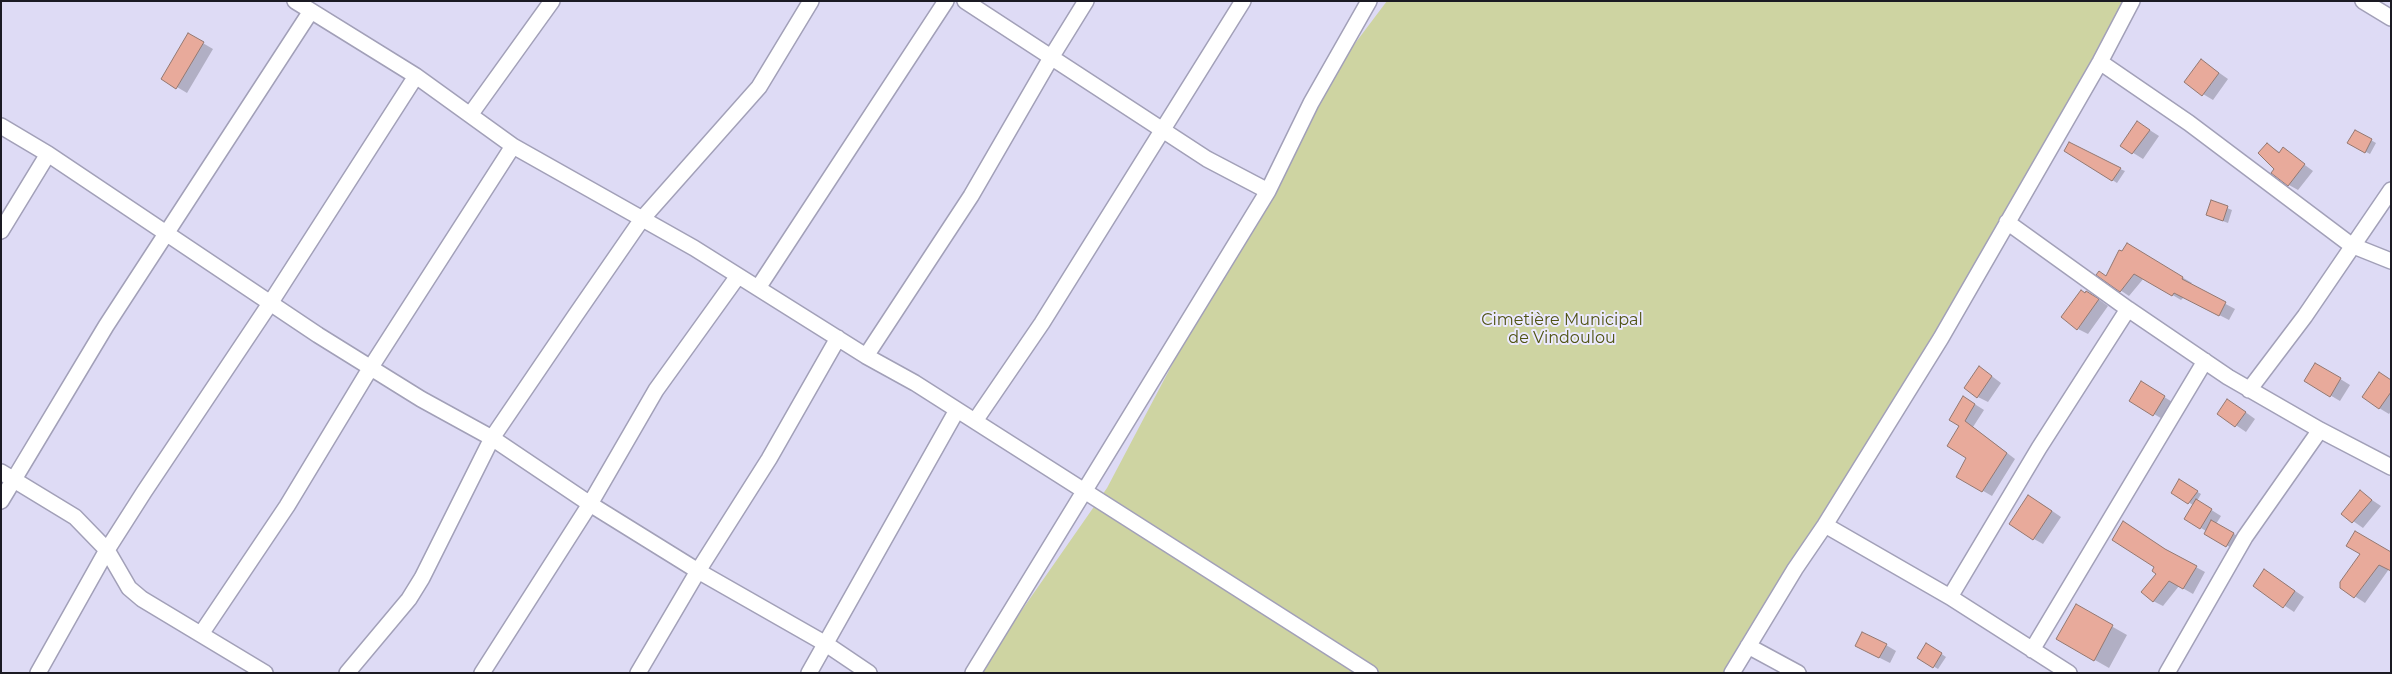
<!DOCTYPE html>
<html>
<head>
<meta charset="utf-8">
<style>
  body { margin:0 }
  #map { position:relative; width:2392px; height:674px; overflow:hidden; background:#dedbf5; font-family:Montserrat,sans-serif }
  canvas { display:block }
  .frame { position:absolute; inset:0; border:2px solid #1b1a23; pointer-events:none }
</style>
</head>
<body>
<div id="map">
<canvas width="2392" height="674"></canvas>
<div class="frame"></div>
</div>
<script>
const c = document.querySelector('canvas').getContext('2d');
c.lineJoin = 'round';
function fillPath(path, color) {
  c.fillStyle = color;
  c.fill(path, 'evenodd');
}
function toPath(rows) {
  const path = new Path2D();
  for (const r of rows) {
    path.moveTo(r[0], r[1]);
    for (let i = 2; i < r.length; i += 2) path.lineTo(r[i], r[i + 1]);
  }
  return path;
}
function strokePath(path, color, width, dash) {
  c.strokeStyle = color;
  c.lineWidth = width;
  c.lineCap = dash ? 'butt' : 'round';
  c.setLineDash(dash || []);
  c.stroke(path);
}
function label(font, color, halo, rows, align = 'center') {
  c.font = font + ' Montserrat,sans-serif';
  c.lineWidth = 4;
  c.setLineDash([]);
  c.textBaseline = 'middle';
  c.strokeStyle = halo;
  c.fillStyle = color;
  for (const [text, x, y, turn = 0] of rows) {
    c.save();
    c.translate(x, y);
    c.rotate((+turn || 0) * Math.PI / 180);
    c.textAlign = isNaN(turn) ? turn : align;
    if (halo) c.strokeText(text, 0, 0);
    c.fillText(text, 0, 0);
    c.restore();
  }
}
const green = toPath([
  [1387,1,2130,1,1941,338,1734,673,978,673,1107,488,1310,103]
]);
const shadow = toPath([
  [189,35,213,49,187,93,162,78],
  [2201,60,2228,79,2213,100,2203,94],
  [2148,129,2159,136,2143,159,2122,146],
  [2355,131,2376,143,2370,154,2349,143],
  [2070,144,2120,169,2125,171,2117,183,2066,150],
  [2267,144,2281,153,2283,149,2313,171,2298,190,2289,185,2276,169],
  [2212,202,2232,210,2228,223,2212,217],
  [2127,245,2192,283,2190,285,2235,309,2229,320,2184,297,2181,300,2144,278,2129,296,2120,290,2106,277],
  [2097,298,2108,306,2088,334,2078,329],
  [2316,364,2350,385,2340,401,2306,381],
  [1989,374,2001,383,1988,402,1978,397],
  [2391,380,2391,411,2389,414,2379,408],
  [2151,389,2174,403,2164,420,2154,414],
  [1973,403,1984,410,1973,427,2015,459,1992,496,1957,476,1968,457,1949,446],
  [2237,406,2255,419,2246,432,2218,413],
  [2179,481,2201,494,2197,501,2221,516,2216,524,2243,539,2237,551,2205,533,2206,531,2186,519,2193,505,2172,492],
  [2360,492,2381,506,2363,528,2343,514],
  [2039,502,2061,517,2043,544,2034,539],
  [2362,553,2389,569,2365,603,2341,587],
  [2172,554,2205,572,2193,594,2179,586,2163,606,2153,601],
  [2265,570,2304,597,2294,612,2254,585],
  [2076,606,2127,635,2109,668,2058,639],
  [1927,644,1946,657,1938,669,1918,657],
  [1886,645,1896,651,1890,663,1866,651]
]);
const building = toPath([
  [188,33,204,42,176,89,161,79,188,33],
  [2201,59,2219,73,2202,96,2184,82,2201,59],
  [2137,121,2150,130,2132,154,2120,146,2137,121],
  [2355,130,2372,139,2365,153,2347,143,2355,130],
  [2069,142,2121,168,2112,181,2064,151,2069,142],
  [2267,143,2279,153,2283,147,2305,164,2288,186,2271,173,2274,169,2258,153,2267,143],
  [2211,200,2228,206,2223,221,2206,215,2211,200],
  [2127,243,2183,277,2182,279,2226,302,2219,316,2174,293,2172,296,2134,274,2120,292,2096,275,2099,271,2106,276,2119,250,2122,251,2127,243],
  [2081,290,2085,293,2086,291,2099,299,2077,330,2061,317,2081,290],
  [2315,363,2341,378,2330,397,2304,381,2315,363],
  [1979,366,1992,376,1977,398,1964,388,1979,366],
  [2379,372,2391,380,2391,392,2379,409,2362,397,2379,372],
  [2141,381,2165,396,2153,416,2129,401,2141,381],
  [1963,396,1975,404,1965,421,2007,453,1982,492,1956,477,1966,458,1947,446,1959,426,1949,420,1963,396],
  [2227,399,2246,412,2235,427,2217,414,2227,399],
  [2179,479,2198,491,2188,504,2171,493,2179,479],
  [2360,490,2372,500,2352,523,2341,514,2360,490],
  [2028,495,2052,511,2033,540,2009,524,2028,495],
  [2196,499,2212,509,2200,529,2184,519,2196,499],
  [2211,520,2234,533,2226,547,2204,534,2211,520],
  [2123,521,2165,549,2197,566,2183,589,2169,581,2153,602,2141,592,2156,574,2152,571,2154,567,2112,540,2123,521],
  [2355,531,2391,552,2391,571,2379,565,2354,598,2340,588,2340,582,2360,554,2346,546,2355,531],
  [2264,569,2295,591,2283,608,2253,586,2264,569],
  [2076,604,2113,625,2094,661,2056,639,2076,604],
  [1862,632,1887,644,1879,658,1855,646,1862,632],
  [1926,643,1942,653,1933,668,1917,658,1926,643]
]);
const minor = toPath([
  [295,1,416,76,513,146,694,248,866,356,915,383,1370,673],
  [965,1,1207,159,1268,191],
  [2363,1,2391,18],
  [2100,62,2189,123,2351,245,2391,261],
  [470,115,552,1],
  [1,126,48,154,318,335,421,399,492,438,590,504,698,571,826,644,869,673],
  [2007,222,2128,309,2228,377,2320,430,2391,467],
  [1,231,48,154],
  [758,288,946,1],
  [866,356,971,196,1052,56,1086,1],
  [2249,390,2305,316,2391,190],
  [975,421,1042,323,1243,1],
  [1,472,75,517,107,550,129,588,142,599,265,673],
  [1,501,106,326,311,11],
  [1825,525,1950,597,2069,673],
  [1950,597,2039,448,2128,309],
  [201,634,287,506,371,367,513,146],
  [1748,646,1798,673],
  [2032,650,2205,361],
  [38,673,107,550,144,492,271,302,416,76],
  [347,673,409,599,422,578,492,438,575,316,642,219,759,87,811,1],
  [482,673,590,504,656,390,738,276],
  [638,673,698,571,769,459,838,338],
  [809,673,957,410],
  [973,673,1268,191,1311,103,1369,1],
  [1732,673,1795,569,1825,525,1941,338,2100,62,2132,1],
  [2167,673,2245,537,2320,430]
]);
const parkNames = [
  ["Cimetière Municipal",1562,320],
  ["de Vindoulou",1562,338]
];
fillPath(green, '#ced4a2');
fillPath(shadow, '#0003');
fillPath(building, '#e8aa9b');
strokePath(building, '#937871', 1);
strokePath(minor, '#a2a0b8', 18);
strokePath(minor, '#fff', 15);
label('16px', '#4f5312', '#ebe9fe', parkNames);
</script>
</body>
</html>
